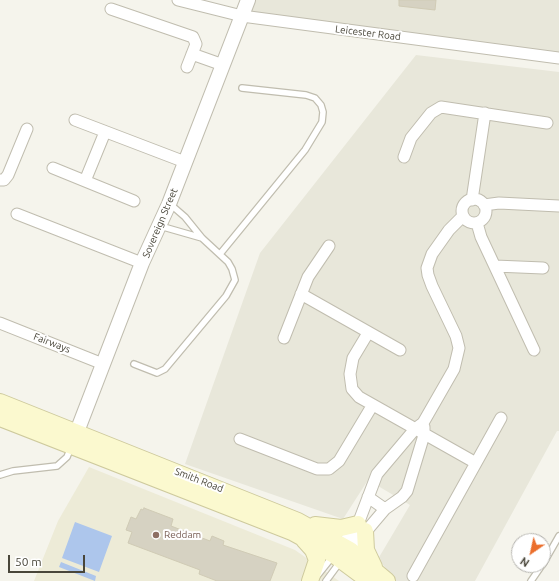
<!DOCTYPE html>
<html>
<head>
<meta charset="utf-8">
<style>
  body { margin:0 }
  #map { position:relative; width:559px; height:581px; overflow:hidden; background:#f5f4ec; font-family:Ubuntu,sans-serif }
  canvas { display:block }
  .north { position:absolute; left:511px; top:533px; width:40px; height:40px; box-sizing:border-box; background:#fff; border:1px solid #b6b5b0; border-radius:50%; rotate:214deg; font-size:11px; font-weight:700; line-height:16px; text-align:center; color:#49463a }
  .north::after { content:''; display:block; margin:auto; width:14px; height:18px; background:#eb6f2d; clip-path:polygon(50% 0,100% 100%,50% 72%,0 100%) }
  .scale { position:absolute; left:8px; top:555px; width:77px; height:18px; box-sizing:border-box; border:2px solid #49463a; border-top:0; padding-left:5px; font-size:12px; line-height:14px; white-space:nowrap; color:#49463a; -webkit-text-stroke:3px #fff; paint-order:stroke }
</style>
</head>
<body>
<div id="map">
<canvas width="559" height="581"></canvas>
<div class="north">N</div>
<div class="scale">50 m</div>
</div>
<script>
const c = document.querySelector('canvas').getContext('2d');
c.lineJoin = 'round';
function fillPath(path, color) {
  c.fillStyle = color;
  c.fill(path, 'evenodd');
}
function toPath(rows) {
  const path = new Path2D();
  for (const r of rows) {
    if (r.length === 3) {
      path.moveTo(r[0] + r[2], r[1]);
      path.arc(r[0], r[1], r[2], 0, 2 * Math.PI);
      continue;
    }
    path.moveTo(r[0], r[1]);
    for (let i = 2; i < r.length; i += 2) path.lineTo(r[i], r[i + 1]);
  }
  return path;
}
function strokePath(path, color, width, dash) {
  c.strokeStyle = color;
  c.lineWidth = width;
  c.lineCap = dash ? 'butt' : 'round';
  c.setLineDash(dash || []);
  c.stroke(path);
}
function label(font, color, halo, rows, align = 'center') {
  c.font = font + ' Ubuntu,sans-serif';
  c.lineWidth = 4;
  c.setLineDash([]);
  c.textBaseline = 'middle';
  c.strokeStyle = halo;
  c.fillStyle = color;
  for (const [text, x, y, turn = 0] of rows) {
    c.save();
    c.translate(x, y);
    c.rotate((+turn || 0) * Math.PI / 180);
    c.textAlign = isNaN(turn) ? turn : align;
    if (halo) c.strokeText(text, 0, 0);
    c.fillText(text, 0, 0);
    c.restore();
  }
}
const residential = toPath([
  [248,0,559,0,559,58,242,16],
  [416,55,559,72,559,431,557,431,475,581,396,581,378,559,410,505,368,480,343,519,185,464,260,253]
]);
const education = toPath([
  [89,467,295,550,339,581,34,581,58,521]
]);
const water = toPath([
  [75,522,112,536,99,572,62,558],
  [61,562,96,576,95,581,59,567]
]);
const building = toPath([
  [399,0,436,0,435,10,399,6,399,0],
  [144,508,173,519,171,526,210,541,212,536,224,541,223,545,277,563,270,581,217,581,199,574,200,570,128,543,132,532,126,530,131,517,136,519,141,509,143,510,144,508]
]);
const service = toPath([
  [160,226,202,238],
  [220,254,305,150,322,122,323,112,321,105,315,98,306,95,242,88],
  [134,364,157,373,165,369,226,296,235,280,232,269,228,262,202,238,185,217,170,204],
  [0,475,13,471,57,466,67,457,71,447],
  [543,564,559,536],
  [317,576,333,556],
  [326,581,340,562],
  [531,581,542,565]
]);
const minor = toPath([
  [178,0,242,16,559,58],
  [111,9,193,37,196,44,187,67],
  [192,54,223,65],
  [75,120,185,162],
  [404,157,411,138,431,113,441,107,547,123],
  [53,168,134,201],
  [0,180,4,180,8,175,27,129],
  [85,181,105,132],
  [474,211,12],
  [472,200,485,113],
  [484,205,499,203,559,206],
  [17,214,142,263],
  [477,223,481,237,534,350],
  [495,266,543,268],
  [301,294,400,350],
  [0,323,103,364],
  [368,333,353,358,350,374,352,389,359,397,476,463],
  [284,338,308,277,329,246],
  [240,439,317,469,329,469,339,461,372,406],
  [368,497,385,509],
  [338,550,358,524,377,474,415,429,423,423,454,369,459,348,456,336,432,286,428,275,427,268,432,254,449,230,463,216],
  [346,555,385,509,402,497,407,491,424,435,424,427],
  [413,576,501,418]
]);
const tertiary = toPath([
  [73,442,142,263,169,204,248,0]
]);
const secondary = toPath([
  [0,402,298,521,350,550,387,581],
  [0,418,292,532,334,555,369,581],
  [315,525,341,528,358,524],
  [365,531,366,550,374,567],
  [304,540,313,550,317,560,310,581]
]);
const markers = [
  [156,535,4,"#8d6e63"]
];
const streetNames = [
  ["Leicester Road",368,33,7],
  ["Sovereign Street",160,223,-67],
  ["Fairways",52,343,21],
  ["Smith Road",199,480,21]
];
const educationNames = [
  ["Reddam",164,535]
];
fillPath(residential, '#e8e7da');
fillPath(education, '#edebd7');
fillPath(water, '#adc6ec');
fillPath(building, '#d6d2c2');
strokePath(building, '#d0cbb5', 1);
strokePath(service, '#c0bdaf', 8);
strokePath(minor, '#c0bdaf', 13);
strokePath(tertiary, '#c0bdaf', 16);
strokePath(secondary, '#ceca9d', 18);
strokePath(service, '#fff', 5.5);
strokePath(minor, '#fff', 11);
strokePath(tertiary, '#fff', 14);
strokePath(secondary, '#fbf9cf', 16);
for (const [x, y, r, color] of markers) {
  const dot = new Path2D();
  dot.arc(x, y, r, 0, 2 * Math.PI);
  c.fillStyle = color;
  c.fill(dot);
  strokePath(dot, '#fff', 1.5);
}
label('10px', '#49463a', '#fff', streetNames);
label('10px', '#785e54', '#fff', educationNames, 'left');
</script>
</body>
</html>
